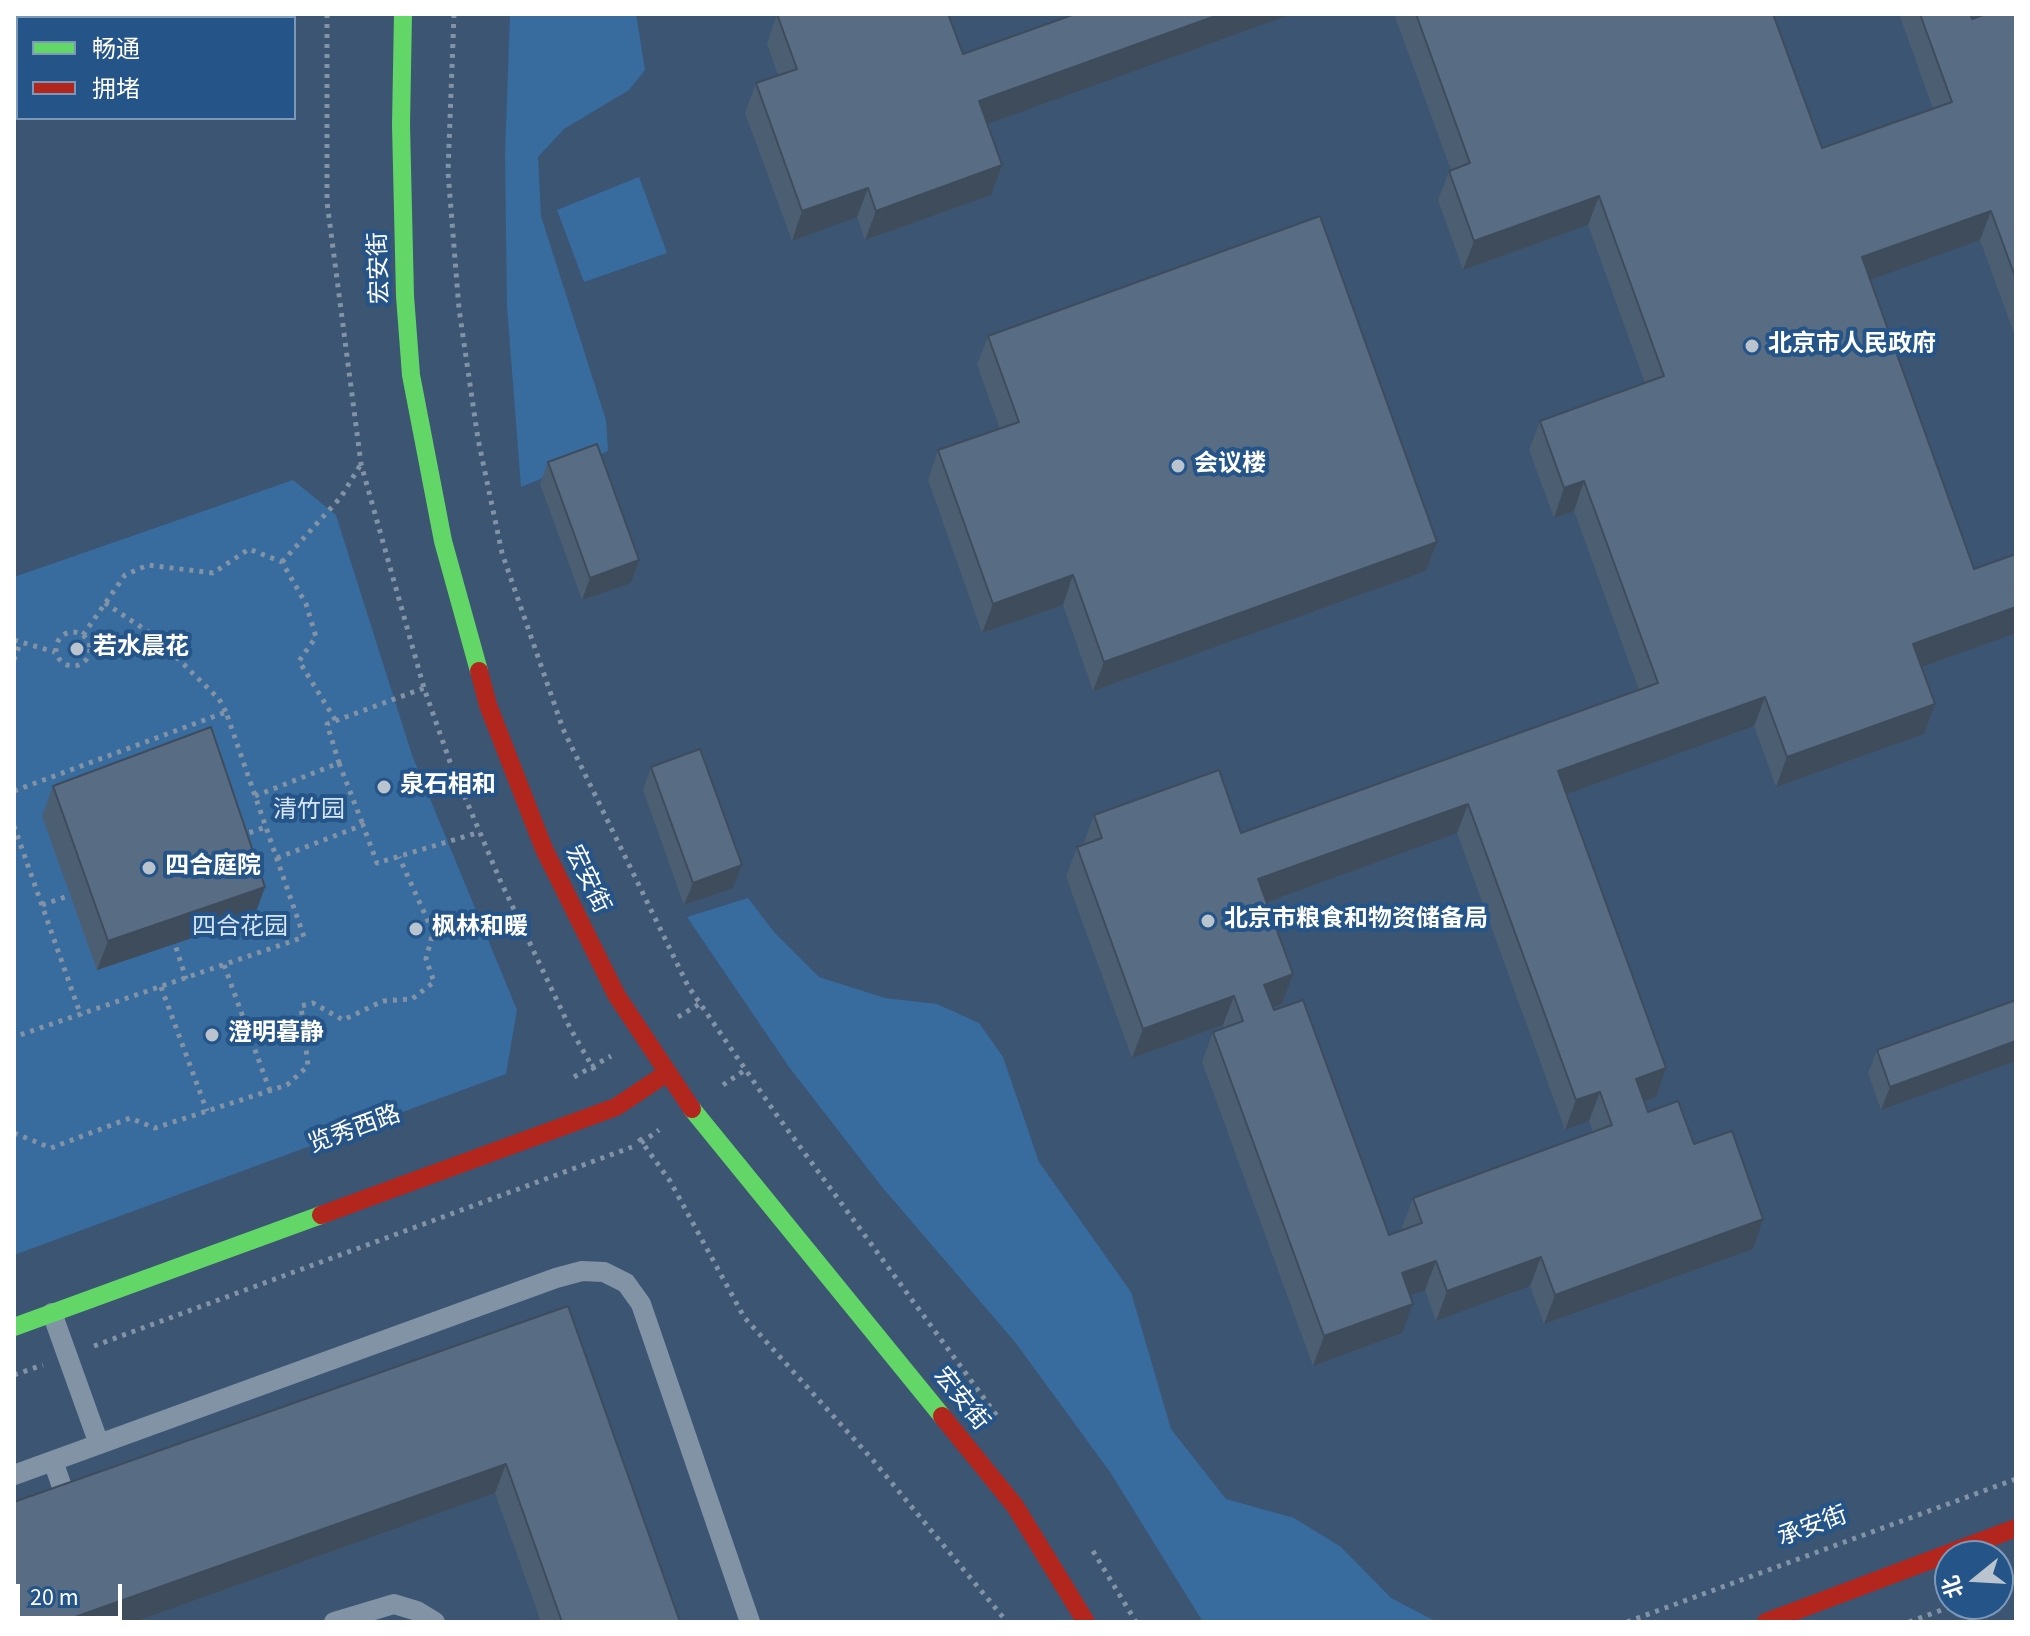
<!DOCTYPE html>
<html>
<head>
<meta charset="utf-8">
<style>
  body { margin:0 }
  #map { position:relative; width:2030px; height:1636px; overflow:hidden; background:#3b5572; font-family:"Source Sans 3","Noto Sans SC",sans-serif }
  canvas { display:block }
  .frame { position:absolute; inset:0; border:16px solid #fff; pointer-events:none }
  .legend { position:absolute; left:16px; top:16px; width:280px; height:104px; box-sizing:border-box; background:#245488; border:2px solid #7c98b8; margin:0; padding:10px 14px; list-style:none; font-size:24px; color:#fff }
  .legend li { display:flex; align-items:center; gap:16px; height:40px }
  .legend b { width:40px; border:2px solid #7c98b8 }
  .north { position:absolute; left:1934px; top:1540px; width:80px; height:80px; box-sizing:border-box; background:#245488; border:2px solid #7c98b8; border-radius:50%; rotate:252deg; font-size:22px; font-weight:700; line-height:32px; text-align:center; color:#fff }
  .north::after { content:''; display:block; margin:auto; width:28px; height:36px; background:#bac4ce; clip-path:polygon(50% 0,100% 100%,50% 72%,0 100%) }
  .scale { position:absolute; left:16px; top:1584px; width:106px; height:36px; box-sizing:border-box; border:4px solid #fff; border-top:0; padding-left:10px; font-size:24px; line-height:28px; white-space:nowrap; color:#fff; -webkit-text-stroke:6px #245488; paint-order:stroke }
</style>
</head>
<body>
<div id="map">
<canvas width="2030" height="1636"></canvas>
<div class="frame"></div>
<ul class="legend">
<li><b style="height:10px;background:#63d668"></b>畅通</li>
<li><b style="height:10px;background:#b3261e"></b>拥堵</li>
</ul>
<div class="north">北</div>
<div class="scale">20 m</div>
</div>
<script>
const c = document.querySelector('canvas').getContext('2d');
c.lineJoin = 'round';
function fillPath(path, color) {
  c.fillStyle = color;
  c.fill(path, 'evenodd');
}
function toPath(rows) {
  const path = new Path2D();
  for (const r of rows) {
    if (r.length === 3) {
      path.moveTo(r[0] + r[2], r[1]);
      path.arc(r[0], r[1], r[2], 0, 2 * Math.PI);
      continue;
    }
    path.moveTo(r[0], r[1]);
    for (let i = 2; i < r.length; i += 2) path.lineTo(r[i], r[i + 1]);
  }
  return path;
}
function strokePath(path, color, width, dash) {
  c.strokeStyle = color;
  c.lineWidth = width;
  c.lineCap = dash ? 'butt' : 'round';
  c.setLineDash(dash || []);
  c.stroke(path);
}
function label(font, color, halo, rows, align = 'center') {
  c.font = font + ' "Source Sans 3","Noto Sans SC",sans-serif';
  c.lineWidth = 8;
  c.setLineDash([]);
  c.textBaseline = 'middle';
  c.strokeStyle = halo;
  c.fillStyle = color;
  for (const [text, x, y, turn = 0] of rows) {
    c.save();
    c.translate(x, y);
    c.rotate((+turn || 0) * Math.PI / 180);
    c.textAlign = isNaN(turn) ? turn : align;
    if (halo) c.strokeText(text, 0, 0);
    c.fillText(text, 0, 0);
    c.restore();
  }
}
const green = toPath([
  [510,14,636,14,645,70,629,90,564,129,538,157,541,216,606,420,608,451,521,487,507,307,505,155],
  [639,177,667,253,584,282,557,210],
  [293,480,336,515,412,755,517,1010,506,1074,14,1255,14,577],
  [748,898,774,932,819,977,885,998,937,1004,979,1023,1003,1057,1039,1162,1131,1292,1171,1429,1226,1499,1294,1518,1341,1547,1391,1598,1437,1622,1203,1622,1110,1472,1015,1342,882,1187,789,1067,687,917]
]);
const path = toPath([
  [327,14,327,202,361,464,424,688,450,762,500,880,570,1028,596,1073],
  [454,14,448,172,459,309,478,439,502,553,563,729,688,986,776,1114,997,1416],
  [282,562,341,497,361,464],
  [105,603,156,637,219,699,226,712],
  [73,649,17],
  [83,635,125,575,148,565,213,573,249,549,282,562,306,604,316,637,299,661,336,721],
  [14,640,55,652],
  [14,660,20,643],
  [339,763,363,825],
  [14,791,226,712,304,937,14,1037],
  [255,796,339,763,327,724,424,688],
  [14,826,81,1016],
  [240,836,266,827],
  [277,858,363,825,377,863,480,832],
  [42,905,74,894],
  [173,938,186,979],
  [224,965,270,1091],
  [161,987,207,1111],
  [678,1017,701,1003],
  [574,1077,611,1056],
  [723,1085,745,1070],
  [14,1133,51,1148,130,1118,155,1128,287,1085,308,1066,301,1006,313,1003,343,1020,383,1001,412,999,434,982,426,959,433,932,399,857],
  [639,1138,670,1181,744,1317,872,1459,1007,1622],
  [641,1143,659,1130],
  [94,1346,632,1147],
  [14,1375,43,1365],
  [1093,1551,1136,1622],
  [1998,1589,2016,1583],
  [1627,1622,2016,1479],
  [1909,1622,1958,1604]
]);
const lane = toPath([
  [52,1313,99,1444],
  [53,1461,70,1510],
  [14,1475,556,1278,582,1271,604,1272,626,1283,641,1304,750,1622],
  [334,1622,394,1604,417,1611,435,1622]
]);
const fast = toPath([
  [403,14,401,125,405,296,411,375,443,541,479,671],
  [692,1109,942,1416],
  [14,1327,321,1215]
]);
const jam = toPath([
  [479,671,488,705,544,849,617,996,692,1109],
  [321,1215,616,1107,667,1073],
  [942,1416,1015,1506,1086,1622],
  [1766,1622,2016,1528]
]);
const wall = toPath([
  [777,14,963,54,1292,14,987,124,991,195,865,240,857,217,792,241,745,113,756,83,778,75,767,44],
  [1394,14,1773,14,1822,148,1933,109,1899,14,1970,14,1972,19,2016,14,2016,339,1980,240,1870,280,1974,569,2016,554,2016,633,1921,667,1935,704,1924,734,1776,787,1754,726,1567,794,1666,1068,1656,1097,1644,1102,1648,1112,1694,1144,1753,1249,1544,1324,1530,1286,1436,1321,1425,1290,1410,1296,1402,1333,1313,1366,1202,1062,1213,1032,1224,1028,1223,1025,1132,1058,1066,877,1077,847,1083,845,1094,815,1241,833,1639,690,1574,511,1554,518,1529,450,1540,421,1645,383,1588,225,1463,270,1438,200,1449,171,1451,170],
  [1457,833,1565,1130,1589,1121,1593,1132,1413,1198,1402,1227,1403,1230,1389,1235,1273,1007,1282,1004,1293,974,1267,902],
  [988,336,1437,542,1426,571,1093,691,1063,605,982,633,928,480,938,450,1000,429,977,365],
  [548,462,639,560,631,583,582,600,540,484],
  [651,767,742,865,733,888,684,905,643,790],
  [53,786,265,887,254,917,97,970,42,816],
  [2016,1000,2016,1061,1881,1110,1868,1073,1877,1050],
  [568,1306,680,1622,541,1622,495,1493,134,1622,14,1622]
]);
const shadedWall = toPath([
  [1221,14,1292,14,968,131,979,101],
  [1002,165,991,195,865,240,876,211],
  [868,188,857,217,792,241,802,211],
  [1599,196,1588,225,1463,270,1474,241],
  [1991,211,1980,240,1851,287,1862,257],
  [1584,481,1574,511,1554,518,1564,488],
  [1437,542,1426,571,1093,691,1104,662],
  [639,560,631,583,582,600,590,578],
  [1073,575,1063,605,982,633,993,604],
  [2016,607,2016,633,1902,674,1913,644],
  [1765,697,1754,726,1548,801,1558,771],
  [1935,704,1924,734,1776,787,1787,757],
  [1468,804,1457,833,1248,909,1258,879],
  [742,865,733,888,684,905,693,883],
  [265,887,254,917,97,970,108,941],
  [1293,974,1282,1004,1253,1014,1264,985],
  [1234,996,1223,1025,1132,1058,1143,1029],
  [2016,1041,2016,1061,1881,1110,1890,1087],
  [1666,1068,1656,1097,1625,1109,1636,1079],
  [1600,1092,1589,1121,1565,1130,1576,1100],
  [1763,1219,1753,1249,1544,1324,1555,1295],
  [1541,1257,1530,1286,1436,1321,1447,1291],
  [1436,1261,1425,1290,1391,1303,1402,1273],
  [1413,1304,1402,1333,1313,1366,1324,1336],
  [506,1464,495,1493,134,1622,61,1622]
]);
const building = toPath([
  [777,14,948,14,963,54,1075,14,1221,14,979,101,1002,165,876,211,868,188,802,211,756,83,797,69,777,14],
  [1416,14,1773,14,1822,148,1952,102,1920,14,1970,14,1972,19,1986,14,2016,14,2016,279,1991,211,1862,257,1974,569,2016,554,2016,607,1913,644,1935,704,1787,757,1765,697,1558,771,1666,1068,1636,1079,1648,1112,1678,1101,1694,1144,1732,1131,1763,1219,1555,1295,1541,1257,1447,1291,1436,1261,1402,1273,1413,1304,1324,1336,1213,1032,1243,1021,1234,996,1143,1029,1077,847,1102,838,1094,815,1219,770,1241,833,1658,683,1584,481,1564,488,1540,421,1664,376,1599,196,1474,241,1449,171,1470,163,1416,14],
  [1468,804,1576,1100,1600,1092,1612,1125,1413,1198,1422,1223,1389,1235,1303,1000,1274,1010,1264,985,1293,974,1258,879,1468,804],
  [1320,216,1437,542,1104,662,1073,575,993,604,938,450,1019,422,988,336,1320,216],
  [597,444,639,560,590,578,548,462,597,444],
  [211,727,265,887,108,941,53,786,211,727],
  [700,749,742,865,693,883,651,767,700,749],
  [2016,1000,2016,1041,1890,1087,1877,1050,2016,1000],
  [568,1306,680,1622,562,1622,506,1464,61,1622,14,1622,14,1502,568,1306]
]);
const markers = [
  [1752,346,8,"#bac4ce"],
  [1178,466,8,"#bac4ce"],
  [77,649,8,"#bac4ce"],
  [384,787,8,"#bac4ce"],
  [149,868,8,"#bac4ce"],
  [1208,921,8,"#bac4ce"],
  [416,929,8,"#bac4ce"],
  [212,1035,8,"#bac4ce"]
];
const streetNames = [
  ["宏安街",381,268,-92],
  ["宏安街",586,880,64],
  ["览秀西路",355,1131,-20],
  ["宏安街",960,1400,51],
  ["承安街",1813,1528,-20]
];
const poiNames = [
  ["北京市人民政府",1768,346],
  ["会议楼",1194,466],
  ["若水晨花",93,649],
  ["泉石相和",400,787],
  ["四合庭院",165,868],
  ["北京市粮食和物资储备局",1224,921],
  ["枫林和暖",432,929],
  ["澄明暮静",228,1035]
];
const parkNames = [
  ["清竹园",309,812],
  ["四合花园",240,929]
];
fillPath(green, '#386b9e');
strokePath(path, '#8293a6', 5, [4, 6]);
strokePath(lane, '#8293a6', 20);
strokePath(fast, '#63d668', 18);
strokePath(jam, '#b3261e', 18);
fillPath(wall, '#4c5e72');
fillPath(shadedWall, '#3e4c5c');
fillPath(building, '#586d84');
strokePath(building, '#3e4c5c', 2);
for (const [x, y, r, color] of markers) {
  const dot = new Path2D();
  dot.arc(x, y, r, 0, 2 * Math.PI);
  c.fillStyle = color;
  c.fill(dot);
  strokePath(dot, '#245488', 3);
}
label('24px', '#fff', '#245488', streetNames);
label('bold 24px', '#fff', '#245488', poiNames, 'left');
label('24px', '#d4e5f7', '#245488', parkNames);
</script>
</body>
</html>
